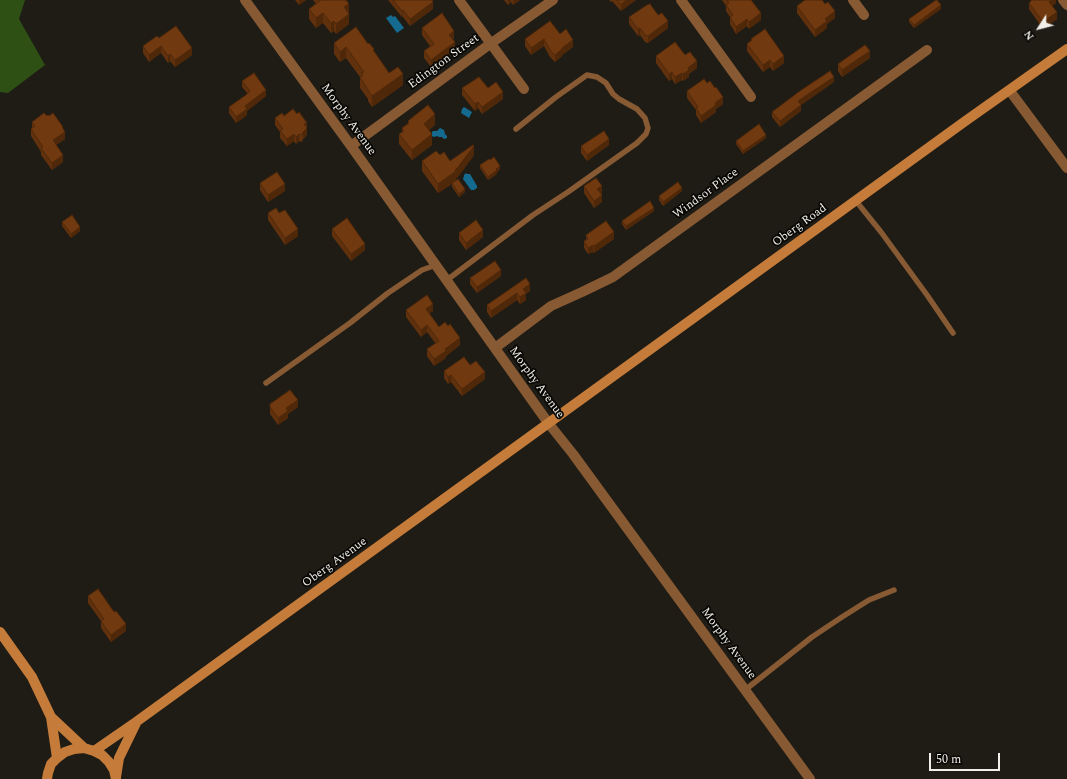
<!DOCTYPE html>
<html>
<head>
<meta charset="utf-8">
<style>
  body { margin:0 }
  #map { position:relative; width:1067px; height:779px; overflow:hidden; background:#1f1c15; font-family:Spectral,serif }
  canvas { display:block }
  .north { position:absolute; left:1019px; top:8px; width:40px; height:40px; -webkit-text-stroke:3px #080704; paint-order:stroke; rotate:234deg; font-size:11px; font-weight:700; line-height:16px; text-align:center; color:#f1efea }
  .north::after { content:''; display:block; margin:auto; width:14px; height:18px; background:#f1efea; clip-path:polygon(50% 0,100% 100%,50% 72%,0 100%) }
  .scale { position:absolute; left:929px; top:753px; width:71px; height:18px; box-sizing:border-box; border:2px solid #f1efea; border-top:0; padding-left:5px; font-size:12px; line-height:14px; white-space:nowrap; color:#f1efea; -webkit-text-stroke:3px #080704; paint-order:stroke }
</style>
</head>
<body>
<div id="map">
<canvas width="1067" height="779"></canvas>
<div class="north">N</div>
<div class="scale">50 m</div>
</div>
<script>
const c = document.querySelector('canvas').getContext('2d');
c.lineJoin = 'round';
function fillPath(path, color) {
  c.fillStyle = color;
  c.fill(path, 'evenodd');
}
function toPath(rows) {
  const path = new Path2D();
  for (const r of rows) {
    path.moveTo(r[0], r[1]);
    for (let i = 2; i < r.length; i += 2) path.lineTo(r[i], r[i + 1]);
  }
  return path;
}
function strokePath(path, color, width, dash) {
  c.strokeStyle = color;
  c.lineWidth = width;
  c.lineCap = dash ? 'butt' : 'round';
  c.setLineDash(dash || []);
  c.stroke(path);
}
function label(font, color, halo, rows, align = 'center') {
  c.font = font + ' Spectral,serif';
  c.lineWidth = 3.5;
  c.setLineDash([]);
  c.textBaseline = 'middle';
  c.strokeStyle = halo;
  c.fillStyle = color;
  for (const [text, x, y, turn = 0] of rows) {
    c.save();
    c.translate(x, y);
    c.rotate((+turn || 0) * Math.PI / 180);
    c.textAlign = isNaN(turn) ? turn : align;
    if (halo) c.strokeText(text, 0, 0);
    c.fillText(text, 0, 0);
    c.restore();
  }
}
const forest = toPath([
  [0,0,25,0,19,19,45,65,8,93,0,92]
]);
const water = toPath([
  [391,15,393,17,395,16,404,28,397,33,386,18],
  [464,107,472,112,469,118,461,113,462,109],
  [440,128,444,130,445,134,447,136,447,138,444,139,442,137,439,137,437,136,434,137,432,136,432,132,433,131,437,131],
  [466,173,467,174,470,174,477,186,477,188,474,190,471,190,463,179,464,176,464,175]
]);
const lane = toPath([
  [856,201,881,232,927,295,953,333],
  [447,280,533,215,568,192,637,143,646,134,648,128,645,118,637,109,619,99,613,94,606,83,597,77,587,75,556,97,516,129],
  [266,383,350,323,388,293,422,270,436,265],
  [745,690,812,637,842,617,869,600,894,590]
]);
const street = toPath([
  [245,0,351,146,549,424,573,454,810,779],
  [459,0,524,89],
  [681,0,751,97],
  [853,0,864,15],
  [1063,0,1067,5],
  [1010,91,1067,168],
  [351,146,490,44,553,0],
  [495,348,551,306,582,292,613,277,927,50]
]);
const secondary = toPath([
  [0,632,32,677,51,717,57,758],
  [51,717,84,748],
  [94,751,136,722,964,122,1067,49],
  [116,777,119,758,136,723],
  [47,779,48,773,51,764,57,758,65,752,74,749,84,748,94,751,102,755,109,762,114,770,116,779]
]);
const wall = toPath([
  [295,0,306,0,299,5],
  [313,0,346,0,349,13,349,24,336,34,334,31,331,33,323,23,316,28,309,19,309,9,316,4],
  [388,0,432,0,433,9,410,26,403,17,402,17],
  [504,0,520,0,513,5,511,2,508,5],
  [609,0,636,0,621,11,612,1,611,2],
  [722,0,751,0,761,20,749,29,747,26,736,34,730,24,730,17,726,11,726,6],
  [1056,0,1056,3,1052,6,1057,19,1043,29,1029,9,1029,3],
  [797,6,835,18,827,24,827,28,815,37,797,13],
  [941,9,914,28,909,22,909,19],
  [629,17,668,28,648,43,645,42,640,35,638,36,629,24],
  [422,28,454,38,453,39,455,49,431,67,424,58,424,51,430,46,422,35],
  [560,34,573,47,562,55,562,56,555,62,550,57,544,46,531,55,525,46,525,39],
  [159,38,192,55,175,67,170,61,168,63,161,53,149,62,143,53,143,46],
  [751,39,784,63,773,71,770,67,763,72,747,51,747,44,751,41],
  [334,43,374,51,389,73,403,85,372,107,368,101,368,99,360,88,360,77,346,58,340,62,334,54],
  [685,55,697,68,689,74,689,77,683,81,682,80,675,84,672,79,669,81,656,63,656,56],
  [870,58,842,77,838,71,838,64],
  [242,81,266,96,247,111,247,115,236,123,229,113,229,107,246,96,246,95,248,94,242,87],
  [834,82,801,105,801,111,780,127,772,117,772,112],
  [462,88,488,88,503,99,482,114,478,108,475,111,462,95],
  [687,91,723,104,716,109,716,112,701,123,696,115,696,110,687,98],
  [47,116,63,129,65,139,56,145,63,162,52,170,41,155,41,152,31,136,31,129,32,128,32,122],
  [275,118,307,127,307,135,303,139,302,142,299,141,296,144,294,141,287,146,280,138,280,132,275,125],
  [408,121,435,125,429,130,432,145,412,160,399,144,399,134,402,132,402,128,408,124],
  [766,138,743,154,736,144,736,141],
  [609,145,587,161,581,153,581,146],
  [440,155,450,161,474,155,458,177,456,178,456,180,465,192,459,197,452,187,452,184,438,193,422,171,422,161],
  [490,160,500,169,497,172,497,174,488,180,480,168,480,165],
  [260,183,285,191,268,202,260,190],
  [584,186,602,193,601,194,602,202,594,208,584,193],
  [682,191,663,206,659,200,659,196],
  [654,211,626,230,622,224,622,221],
  [268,213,279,213,298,236,285,245,268,220],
  [62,222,80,231,71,238,62,226],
  [332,229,365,250,351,261,332,236],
  [459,233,483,237,466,250,459,240],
  [586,235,614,239,594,253,593,252,588,254,584,248,584,241,586,241],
  [501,276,477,293,470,284,470,278],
  [526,278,530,291,526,294,526,300,520,304,517,300,491,318,487,312,487,305],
  [406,310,433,311,429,313,439,327,460,345,446,356,446,358,434,366,427,356,427,349,436,344,427,332,421,337,406,317],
  [470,365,485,379,462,396,451,382,448,384,444,378,444,371],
  [270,404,298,407,288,414,288,418,278,425,270,414],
  [88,596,126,631,111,642,101,628,101,621,88,603]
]);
const shadedWall = toPath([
  [299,0,306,0,299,5],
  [508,0,511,0,511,2,508,5],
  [513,0,520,0,513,5],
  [627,0,636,0,621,11,621,4],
  [1051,0,1056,0,1056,3,1049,9,1049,2],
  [433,2,433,9,410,26,410,19],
  [349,4,349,24,336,34,336,24,344,7],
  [941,5,941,9,914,28,914,25],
  [403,10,403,17,402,17,402,11],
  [835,11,835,18,827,24,827,28,815,37,815,30,825,19],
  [1057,12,1057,19,1043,29,1043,22],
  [323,13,323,23,316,28,316,18],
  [761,13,761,20,749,29,749,22],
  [747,19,747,26,736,34,736,27],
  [334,21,334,31,331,33,331,23],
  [668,21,668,28,648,43,648,36],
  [640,28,640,35,638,36,638,29],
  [454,31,454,38,449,42,449,35],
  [544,39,544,46,531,55,531,48],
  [573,40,573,47,562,55,562,56,555,62,555,55,562,48],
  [455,42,455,49,431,67,431,60],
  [161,46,161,53,149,62,149,55],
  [346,47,346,58,340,62,340,52],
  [192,48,192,55,175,67,175,60],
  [870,51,870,58,842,77,842,70],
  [170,54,170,61,168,63,168,56],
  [784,56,784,63,773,71,773,64],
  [770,60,770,67,763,72,763,65],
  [697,61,697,68,689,74,689,77,683,81,683,74,688,68],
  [672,72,672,79,669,81,669,74],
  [682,73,682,80,675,84,675,77],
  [403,74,403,85,372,107,372,96],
  [834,77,834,82,798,107,798,101],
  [266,90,266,96,247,111,247,115,236,123,236,117,245,106],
  [503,92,503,99,482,114,482,107],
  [723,97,723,104,716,109,716,112,701,123,701,116,715,103],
  [478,102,478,108,475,111,475,104],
  [801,105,801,111,780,127,780,121],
  [435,114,435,125,424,134,424,124],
  [307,123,307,135,303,139,303,132,304,124],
  [62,127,63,127,63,134,65,132,65,139,53,147,53,140],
  [294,134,294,141,287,146,287,139],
  [299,134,299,141,296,144,296,137],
  [432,134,432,145,412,160,412,150],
  [766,135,766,138,743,154,743,151],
  [609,139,609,145,587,161,587,155],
  [474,146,474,155,458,177,456,178,456,181,438,193,438,184,455,170],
  [63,155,63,162,52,170,52,163],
  [500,166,500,169,497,172,497,174,488,180,488,177],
  [285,184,285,191,268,202,268,195],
  [602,186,602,193,597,196,597,189],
  [682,188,682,191,663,206,663,202],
  [465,189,465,192,459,197,459,194],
  [602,195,602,202,594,208,594,201],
  [654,208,654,211,626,230,626,226],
  [80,227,80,231,71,238,71,234],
  [298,229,298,236,285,245,285,238],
  [483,230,483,237,466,250,466,243],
  [614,232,614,239,594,253,594,246],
  [365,244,365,250,351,261,351,254],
  [593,245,593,252,588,254,588,248],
  [501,270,501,276,477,293,477,287],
  [530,284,530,291,526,294,526,300,520,304,520,297,523,289],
  [517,293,517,300,491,318,491,311],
  [433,304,433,311,426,316,426,309],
  [427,325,427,332,421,337,421,330],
  [460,338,460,345,446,356,446,358,434,366,434,359,445,349],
  [485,372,485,379,462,396,462,389],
  [451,375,451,382,448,384,448,377],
  [298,400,298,407,288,414,288,418,278,425,278,418,286,408],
  [126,624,126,631,111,642,111,635]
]);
const building = toPath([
  [321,0,346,0,349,4,344,7,349,14,336,24,334,21,331,23,323,13,316,18,309,9,321,0],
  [393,0,432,0,433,2,410,19,403,10,402,11,393,0],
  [617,0,627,0,621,4,617,0],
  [727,0,751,0,761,13,749,22,747,19,736,27,730,17,733,15,726,5,729,3,727,0],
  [805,0,822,0,825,4,828,2,835,11,825,19,827,21,815,30,797,6,805,0],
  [936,0,937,0,941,5,914,25,909,19,936,0],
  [1032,0,1051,0,1049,2,1057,12,1043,22,1029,3,1032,0],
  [650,4,658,15,662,13,668,21,648,36,645,35,640,28,638,29,629,17,647,5,650,4],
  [442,13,454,31,449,35,455,42,431,60,424,51,434,44,422,28,442,13],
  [550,21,560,34,566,29,573,40,562,48,562,49,555,55,550,50,544,39,531,48,525,39,550,21],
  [176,26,192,48,175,60,170,54,168,56,161,46,149,55,143,46,157,36,159,38,176,26],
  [356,27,368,44,369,43,374,49,373,50,389,73,398,67,403,74,372,96,368,90,360,77,363,75,361,73,364,72,346,47,340,52,334,43,356,27],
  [765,29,784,56,773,64,770,60,763,65,747,44,752,40,751,39,765,29],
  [675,42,685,55,690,52,697,61,688,68,689,70,683,74,682,73,675,77,672,72,669,74,656,56,675,42],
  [865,45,870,51,842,70,838,64,865,45],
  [830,71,834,77,798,101,801,105,780,121,772,112,800,91,830,71],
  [254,73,266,90,245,106,247,109,236,117,229,107,246,95,250,91,242,81,254,73],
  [479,77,488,88,496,82,503,92,482,107,478,102,475,104,462,88,479,77],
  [704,79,707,83,710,81,715,88,716,87,723,97,715,103,716,105,701,116,696,108,698,107,687,91,704,79],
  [428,105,435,114,424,124,432,134,412,150,399,134,404,131,402,128,409,123,408,121,428,105],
  [293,109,297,114,299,112,307,123,304,124,307,128,303,132,302,135,299,134,296,137,294,134,287,139,280,131,283,129,275,118,282,113,284,116,293,109],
  [44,113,47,116,48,115,49,116,53,113,63,127,62,127,65,132,53,140,63,155,52,163,41,148,43,147,31,129,35,126,32,122,44,113],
  [759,124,766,135,743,151,736,141,759,124],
  [604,131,609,139,587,155,581,146,604,131],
  [473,145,474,146,458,167,455,170,456,171,438,184,422,161,436,151,440,155,444,152,450,161,473,145],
  [494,157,500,166,496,169,497,170,488,177,480,165,489,159,490,160,494,157],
  [277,172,285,184,268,195,260,183,277,172],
  [596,178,602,186,597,189,602,195,594,201,584,186,596,178],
  [458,179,465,189,459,194,452,183,458,179],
  [678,182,682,188,663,202,659,196,678,182],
  [650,201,654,208,626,226,622,221,650,201],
  [276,208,279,213,285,210,298,229,285,238,268,213,276,208],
  [72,215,80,227,71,234,62,222,72,215],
  [347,218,365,244,351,254,332,229,347,218],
  [476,220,483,230,466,243,459,233,476,220],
  [606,221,614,232,594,246,593,245,588,248,584,241,588,239,586,235,606,221],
  [495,261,501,270,477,287,470,278,495,261],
  [526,278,530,284,523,289,526,293,520,297,517,293,491,311,487,305,526,278],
  [427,295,433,304,426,309,439,327,445,322,448,326,450,324,460,338,445,349,446,351,434,359,427,349,439,341,427,325,421,330,406,310,427,295],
  [464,357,470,365,476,361,485,372,462,389,451,375,448,377,444,371,464,357],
  [290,390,298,400,286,408,288,411,278,418,270,407,270,404,290,390],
  [98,589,114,612,116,611,126,624,111,635,101,621,104,619,88,596,98,589]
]);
const streetNames = [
  ["Edington Street",444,62,-36],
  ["Morphy Avenue",348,120,54],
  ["Windsor Place",706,194,-36],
  ["Oberg Road",800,226,-36],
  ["Morphy Avenue",536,383,54],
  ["Oberg Avenue",335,563,-36],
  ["Morphy Avenue",728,644,54]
];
fillPath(forest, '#2f5015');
fillPath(water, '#146b8f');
strokePath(lane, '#875a33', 5.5);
strokePath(street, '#875a33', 10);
strokePath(secondary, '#c57c3a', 10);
fillPath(wall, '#61310d');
fillPath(shadedWall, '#4f280a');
fillPath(building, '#71390f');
strokePath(building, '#4f280a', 1);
label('12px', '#f1efea', '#080704', streetNames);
</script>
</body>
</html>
